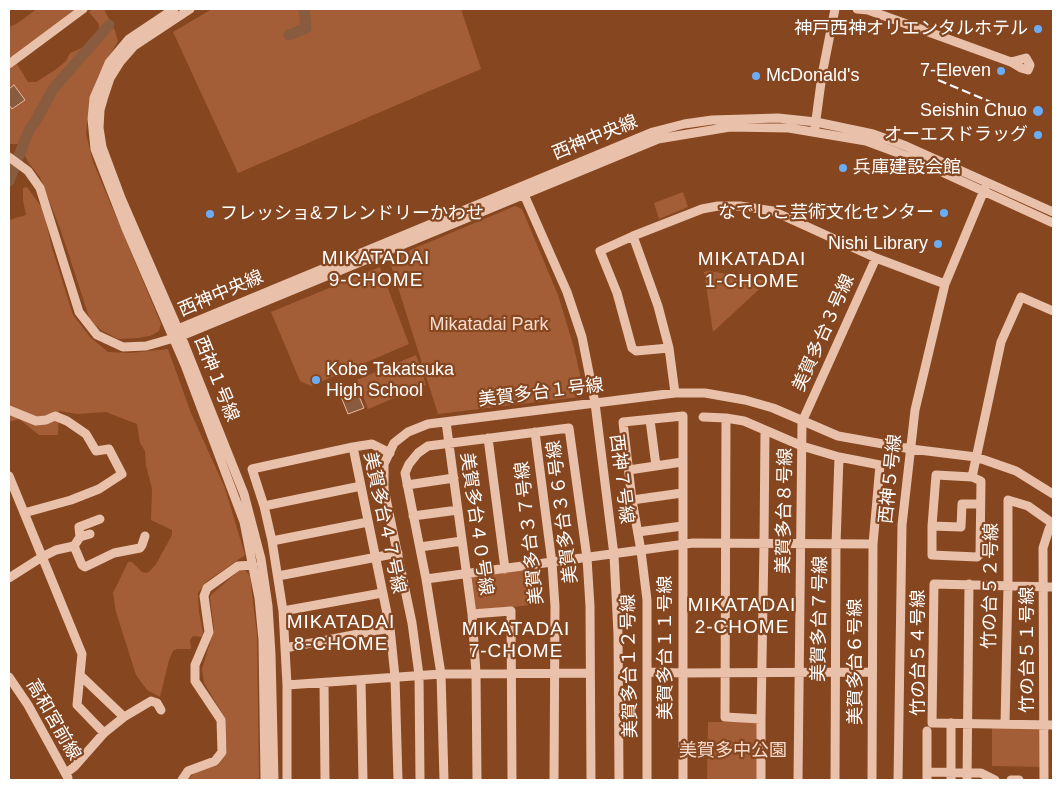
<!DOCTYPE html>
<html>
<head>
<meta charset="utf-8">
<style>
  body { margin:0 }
  #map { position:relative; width:1062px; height:789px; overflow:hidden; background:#854620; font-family:Arial,sans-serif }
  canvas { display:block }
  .frame { position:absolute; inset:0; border:10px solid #fff; pointer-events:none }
</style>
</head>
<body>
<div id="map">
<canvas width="1062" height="789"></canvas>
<div class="frame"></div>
</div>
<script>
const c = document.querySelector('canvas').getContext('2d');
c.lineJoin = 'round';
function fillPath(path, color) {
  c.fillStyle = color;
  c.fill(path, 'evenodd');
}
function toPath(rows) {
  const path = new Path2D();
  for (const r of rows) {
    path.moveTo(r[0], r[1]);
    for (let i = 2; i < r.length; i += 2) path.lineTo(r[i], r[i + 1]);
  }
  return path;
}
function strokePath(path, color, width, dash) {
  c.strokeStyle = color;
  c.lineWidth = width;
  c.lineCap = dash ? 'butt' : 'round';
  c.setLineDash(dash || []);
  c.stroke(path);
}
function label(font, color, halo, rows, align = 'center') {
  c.font = font + ' Arial,"Noto Sans JP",sans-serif';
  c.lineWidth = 4.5;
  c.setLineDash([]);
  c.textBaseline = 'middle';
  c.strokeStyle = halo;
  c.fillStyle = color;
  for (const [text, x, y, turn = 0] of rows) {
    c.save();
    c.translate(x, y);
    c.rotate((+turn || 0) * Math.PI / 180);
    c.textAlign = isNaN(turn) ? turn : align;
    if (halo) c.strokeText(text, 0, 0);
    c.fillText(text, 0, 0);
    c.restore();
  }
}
const green = toPath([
  [37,9,76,9,9,59,9,27,16,24],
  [93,9,104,9,115,31,118,41,98,76,89,102,86,134,93,162,161,324,159,331,150,336,138,338,118,339,101,330,90,320,61,231,40,177,28,162,21,147,17,144,9,144,9,70,17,64,28,82,36,82,55,70,66,61,70,53,86,46,99,32,99,24,89,12],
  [212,9,461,9,481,69,238,173,173,32],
  [27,187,43,209,52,248,73,315,91,338,108,352,130,353,168,349,191,413,225,488,245,555,206,582,198,593,199,612,203,633,202,637,193,636,190,640,191,649,177,649,173,651,169,660,160,697,147,690,136,675,116,612,113,593,128,562,132,562,142,572,146,573,150,571,156,564,172,535,172,530,151,520,152,489,146,465,145,451,140,443,137,424,106,412,77,414,59,411,58,435,39,435,19,419,9,422,9,220,26,215,23,201,23,188],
  [683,192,688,207,659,219,654,203],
  [515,206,522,209,558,295,574,348,584,392,579,397,438,414,389,259],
  [380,267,409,344,311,386,300,381,271,312],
  [709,271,768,281,713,332,704,272],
  [416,355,426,385,368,409,357,380],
  [241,569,246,571,250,576,257,635,259,780,187,780,196,772,219,764,227,751,224,716,204,683,202,669,214,630,210,597,212,594],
  [526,570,529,605,478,612,475,609,471,579,472,577],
  [708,722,759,722,759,780,707,780],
  [992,728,1040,728,1042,767,992,766]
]);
const water = toPath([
  [14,85,25,100,12,109,9,105,9,89,14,85],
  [355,387,364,408,348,414,340,394,355,387]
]);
const river = toPath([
  [289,35,306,28,304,9],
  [9,181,29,130,35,122,53,89,109,25]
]);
const minor = toPath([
  [174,9,129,39,109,63,94,98,92,119,95,149,127,231,185,365,244,522,259,598,263,640,265,780],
  [190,9,134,46,120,62,110,78,104,96,100,110,99,128,102,147,121,198,181,336,244,494,261,559,268,606,271,654,274,780],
  [857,9,868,10,1011,62,1021,68,1028,70,1030,65,1026,58,1011,62],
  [9,64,83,9],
  [815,127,822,75,835,9],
  [9,157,28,171,40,188,79,312,97,335,123,347,146,346,181,336,658,139,730,127,789,128,866,141,909,157,1053,223],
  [522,190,567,292,582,337,595,403,614,555,618,634,619,780],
  [633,236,600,251,617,293,632,348,636,351,669,348],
  [173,337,178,329,653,132,684,124,712,120,778,118,816,122,873,134,906,146,1053,212],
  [675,393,669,348,658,306,633,236,702,209,718,206,740,206,773,211,876,258,945,284],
  [9,410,36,421,46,420,55,416,67,421,86,434,96,451,109,449,122,474,99,489,71,500,24,513],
  [703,417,726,418],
  [650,420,656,466],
  [446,422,472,614,476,673,477,780],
  [535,432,552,563,555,606,554,780],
  [488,438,505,569],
  [353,447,372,444,390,453],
  [629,470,682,462],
  [9,476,82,654,77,705,104,733,74,767,66,773,68,780],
  [972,477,936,475,932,526,932,555,977,557,980,554,981,481,972,477,1001,342,1021,297,1053,311],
  [407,485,454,478],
  [632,500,682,493],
  [264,506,361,486],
  [413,516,458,510],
  [932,526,961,527,962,504,980,504],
  [638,532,682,526],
  [80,537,79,527,100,519],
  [272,541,368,522],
  [74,546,82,565,85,567,114,553,140,548,142,545,145,536],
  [420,547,462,541],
  [278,576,398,553],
  [9,578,42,557,56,550,74,546,80,537,90,534],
  [426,579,693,543,873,544],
  [1053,587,934,584,932,723,1053,725],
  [283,611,382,593],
  [472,614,511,611,512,780],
  [285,648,390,628],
  [647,672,683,673,872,672],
  [81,676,124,717,104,733],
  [9,677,28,705,68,778],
  [361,680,363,780],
  [324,683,325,780],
  [287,685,441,674,590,673],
  [124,717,151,701,157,703,161,710],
  [761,719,725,717,726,418,744,421,802,446,839,457,880,465,873,544,872,780],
  [1005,724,1008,585,1008,500,1028,506,1052,523],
  [927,731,927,780],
  [928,772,981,773,995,780],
  [182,780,188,771,215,761,222,752,221,720,195,681,195,665,209,632,204,596,207,588,238,566,253,565],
  [287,780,287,685,283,611,272,541,264,506,252,469,353,447,390,628,395,677,398,780],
  [420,780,419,675,412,623,384,489,384,464,394,443,408,432,428,424,675,393,705,393,745,400,773,408,838,436,911,449,976,457,1016,471,1053,494],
  [444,780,441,674,426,579,405,473,409,464,418,453,428,446,569,428,587,558,590,606,591,780],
  [647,780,647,600,641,551,632,500,623,422,683,416,683,780],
  [761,780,761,719,764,544,765,431],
  [798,780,802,422,876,258],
  [835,780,836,544,839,457],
  [898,780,902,525,915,410,945,284,985,188],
  [951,780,951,723],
  [967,780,969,584],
  [1011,780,1019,780],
  [1044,780,1043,548,1049,529,1053,522]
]);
const rail = toPath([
  [938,80,998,105]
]);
const markers = [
  [1038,29,5,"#6aadf6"],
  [1001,71,5,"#6aadf6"],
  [756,76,5,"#6aadf6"],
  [1038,111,6,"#6aadf6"],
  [1038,135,5,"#6aadf6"],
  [843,168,5,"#6aadf6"],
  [944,213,5,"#6aadf6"],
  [210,214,5,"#6aadf6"],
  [938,244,5,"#6aadf6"],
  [316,380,5,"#6aadf6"]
];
const poiNames = [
  ["神戸西神オリエンタルホテル",1028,29],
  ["7-Eleven",991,71],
  ["McDonald's",766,76,"left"],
  ["Seishin Chuo",1027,111],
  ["オーエスドラッグ",1028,135],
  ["兵庫建設会館",853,168,"left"],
  ["なでしこ芸術文化センター",934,213],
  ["フレッショ&フレンドリーかわせ",220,214,"left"],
  ["Nishi Library",928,244],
  ["Kobe Takatsuka",326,370,"left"],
  ["High School",326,391,"left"]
];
const streetNames = [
  ["西神中央線",595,138,-22],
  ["西神中央線",221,294,-23],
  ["美賀多台３号線",824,333,-66],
  ["西神１号線",216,379,68],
  ["美賀多台１号線",541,393,-7],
  ["西神７号線",621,479,83],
  ["西神５号線",891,479,-84],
  ["美賀多台８号線",785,511,-89],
  ["美賀多台３６号線",563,512,-97],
  ["美賀多台４７号線",384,523,78],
  ["美賀多台４０号線",476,524,82],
  ["美賀多台３７号線",530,533,-96],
  ["竹の台５２号線",991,586,-89],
  ["美賀多台７号線",820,619,-89],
  ["美賀多台１１号線",666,648,-90],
  ["竹の台５１号線",1028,650,-90],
  ["竹の台５４号線",919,653,-90],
  ["美賀多台６号線",856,662,-90],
  ["美賀多台１２号線",630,666,-91],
  ["高和宮前線",53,720,60]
];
const parkNames = [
  ["Mikatadai Park",489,325],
  ["美賀多中公園",733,751]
];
const neighbourhoodNames = [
  ["MIKATADAI",376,259],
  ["9-CHOME",376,281],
  ["MIKATADAI",752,260],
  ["1-CHOME",752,282],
  ["MIKATADAI",742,606],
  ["2-CHOME",742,628],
  ["MIKATADAI",341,623],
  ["8-CHOME",341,645],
  ["MIKATADAI",516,630],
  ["7-CHOME",516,652]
];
fillPath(green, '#a45e37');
fillPath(water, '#895b3f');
strokePath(water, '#ebb89d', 1);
strokePath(river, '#895b3f', 11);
strokePath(minor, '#e9c0a9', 9);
strokePath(rail, '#fff', 2, [9, 4]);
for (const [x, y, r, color] of markers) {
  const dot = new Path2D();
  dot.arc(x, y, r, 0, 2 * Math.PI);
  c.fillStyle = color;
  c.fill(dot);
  strokePath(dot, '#854620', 2);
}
label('18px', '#fff', '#854620', poiNames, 'right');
label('18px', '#fff', '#854620', streetNames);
label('18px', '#f7dccd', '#854620', parkNames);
c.letterSpacing = '1px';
label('19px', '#fff', '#854620', neighbourhoodNames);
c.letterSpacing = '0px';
</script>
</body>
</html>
